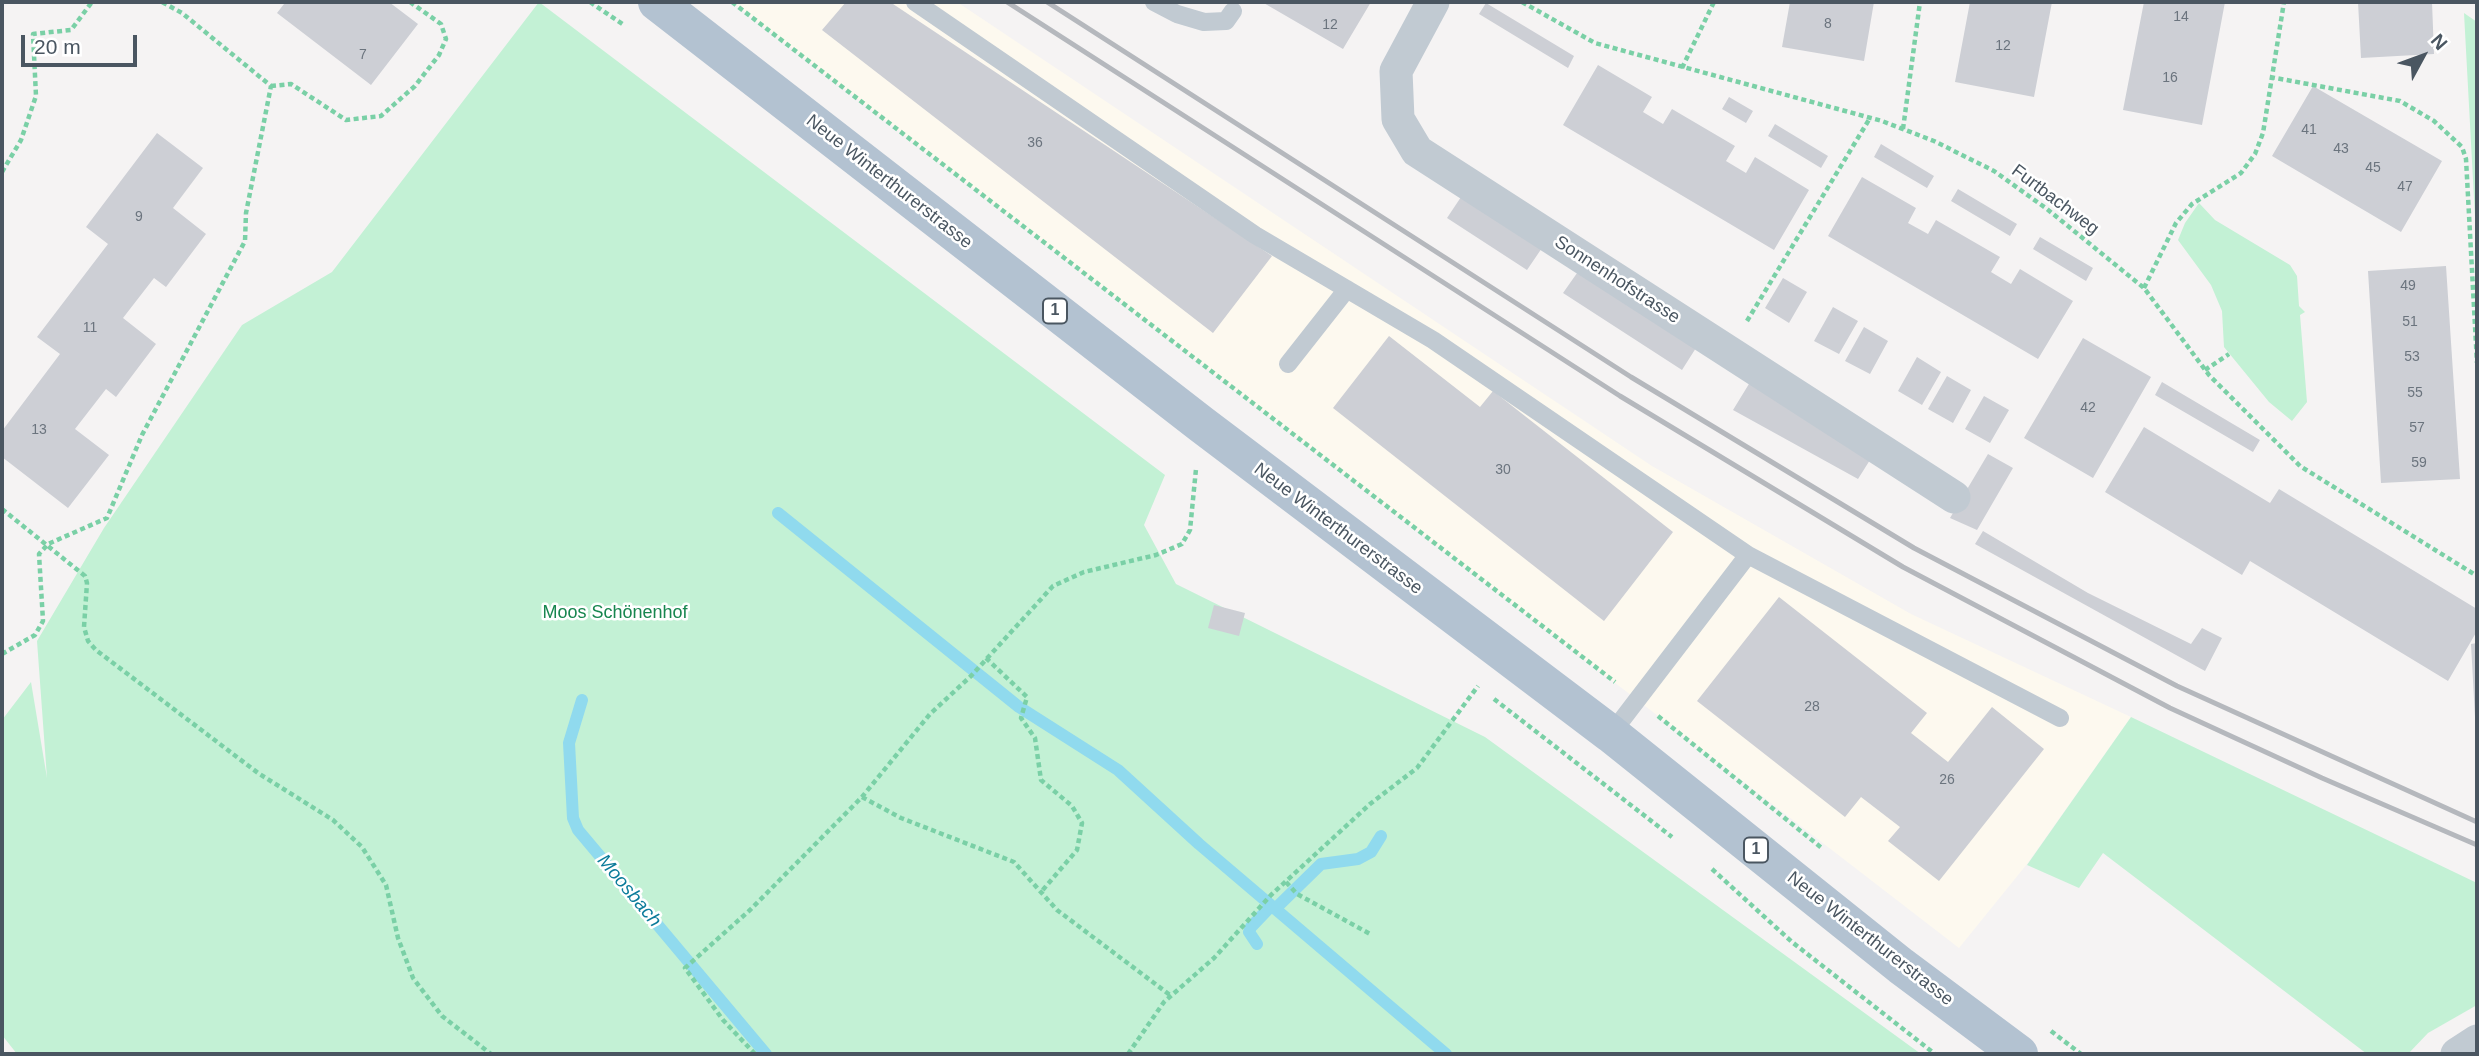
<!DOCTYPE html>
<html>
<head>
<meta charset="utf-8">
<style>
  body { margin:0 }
  #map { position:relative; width:2479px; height:1056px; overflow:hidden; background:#f5f3f3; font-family:Arial,sans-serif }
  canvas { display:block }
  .frame { position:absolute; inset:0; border:4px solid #4a5661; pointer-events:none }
  .north { position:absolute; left:2388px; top:21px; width:70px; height:70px; -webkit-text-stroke:5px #fff; paint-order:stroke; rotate:49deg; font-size:19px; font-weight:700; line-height:28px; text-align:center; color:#4a5661 }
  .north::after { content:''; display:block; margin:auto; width:24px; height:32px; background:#4a5661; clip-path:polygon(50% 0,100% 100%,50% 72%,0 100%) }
  .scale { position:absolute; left:21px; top:35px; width:116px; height:32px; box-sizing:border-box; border:4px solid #4a5661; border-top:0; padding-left:9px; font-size:21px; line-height:24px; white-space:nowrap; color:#4a5661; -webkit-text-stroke:5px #fff; paint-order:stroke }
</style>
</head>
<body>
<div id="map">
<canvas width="2479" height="1056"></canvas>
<div class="frame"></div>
<div class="north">N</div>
<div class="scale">20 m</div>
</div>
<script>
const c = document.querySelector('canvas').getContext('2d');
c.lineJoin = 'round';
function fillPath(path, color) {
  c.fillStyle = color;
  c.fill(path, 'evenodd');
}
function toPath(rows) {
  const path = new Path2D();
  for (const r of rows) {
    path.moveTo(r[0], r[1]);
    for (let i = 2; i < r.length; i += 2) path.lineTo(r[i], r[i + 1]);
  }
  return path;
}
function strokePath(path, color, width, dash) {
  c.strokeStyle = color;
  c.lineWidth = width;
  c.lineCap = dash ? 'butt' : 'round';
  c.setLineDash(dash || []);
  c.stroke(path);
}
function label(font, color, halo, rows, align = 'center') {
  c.font = font + ' Arial,sans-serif';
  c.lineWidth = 5;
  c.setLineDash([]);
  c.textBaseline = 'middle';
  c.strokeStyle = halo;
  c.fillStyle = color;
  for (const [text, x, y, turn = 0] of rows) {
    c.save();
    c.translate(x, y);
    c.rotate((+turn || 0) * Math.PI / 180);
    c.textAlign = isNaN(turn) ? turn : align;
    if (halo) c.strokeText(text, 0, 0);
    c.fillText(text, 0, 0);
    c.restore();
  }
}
const commercial = toPath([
  [732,2,957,2,1652,466,1911,614,2131,717,2027,864,1959,948]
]);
const green = toPath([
  [539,2,1165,475,1144,525,1176,584,1485,737,1921,1054,17,1054,2,1035,2,720,31,682,47,778,37,641,104,528,242,325,332,272],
  [2464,13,2477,22,2477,254],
  [2199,203,2215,220,2290,265,2297,276,2299,306,2305,312,2300,315,2307,402,2292,421,2269,402,2224,347,2222,311,2211,285,2178,240,2185,223],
  [2131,717,2477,883,2477,1005,2428,1033,2408,1054,2367,1054,2103,853,2079,888,2027,865]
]);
const stream = toPath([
  [778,513,1019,707,1118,770,1199,844,1446,1054],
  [582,700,569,743,573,818,578,830,766,1054],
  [1275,909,1321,864,1358,859,1371,852,1381,836],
  [1257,944,1249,932,1251,927,1271,906]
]);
const building = toPath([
  [281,2,389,2,418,24,371,85,277,13,284,4],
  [846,2,890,2,1272,256,1213,333,822,30],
  [1262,2,1371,2,1343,49],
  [1790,2,1874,2,1864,61,1782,47],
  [1970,2,2052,2,2034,97,1955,82],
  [2144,2,2225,2,2202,125,2123,110],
  [2358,2,2432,2,2434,54,2361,58],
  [1486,3,1574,56,1568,68,1479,14],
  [1598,65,1652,97,1643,112,1663,124,1672,109,1735,146,1726,161,1746,173,1755,157,1809,190,1774,250,1563,125],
  [2313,86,2442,161,2401,232,2272,156],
  [1729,97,1753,111,1746,123,1722,109],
  [1775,124,1828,156,1821,168,1768,136],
  [157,133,203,168,173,208,206,234,166,287,154,278,123,318,156,344,116,397,106,389,75,429,109,455,68,508,2,457,2,431,60,354,37,337,108,244,86,227],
  [1881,144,1934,176,1927,188,1874,157],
  [1862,177,1916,208,1908,223,1928,234,1936,220,2000,257,1991,272,2011,284,2020,269,2073,301,2038,359,1828,236],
  [1958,189,2017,224,2010,236,1951,201],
  [1463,194,1544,245,1527,270,1447,218],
  [2040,237,2093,268,2086,281,2033,249],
  [1582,266,1701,340,1682,370,1563,293],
  [2446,266,2460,479,2381,483,2368,271],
  [1783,278,1807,292,1789,323,1765,308],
  [1833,307,1858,321,1839,354,1814,341],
  [1864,327,1888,341,1870,374,1845,361],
  [1389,336,1480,407,1493,391,1673,532,1604,621,1333,408],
  [2083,338,2151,377,2093,478,2024,438],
  [1917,357,1941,372,1922,405,1898,391],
  [1947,376,1971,390,1953,423,1928,409],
  [1752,379,1875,452,1858,479,1733,410],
  [2162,382,2260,440,2253,452,2155,395],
  [1984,396,2009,410,1990,443,1965,429],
  [2144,427,2270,503,2279,489,2477,609,2477,631,2448,681,2250,561,2242,575,2105,492],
  [1988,454,2013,468,1977,530,1950,518],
  [1983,531,2088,593,2191,644,2202,628,2222,638,2205,671,1975,544],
  [1779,597,1927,713,1911,733,1948,762,1992,707,2044,749,1939,881,1888,841,1900,827,1861,797,1845,817,1697,701],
  [1214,605,1245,613,1239,636,1208,628],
  [2477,643,2477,717,2475,717,2471,644]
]);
const path = toPath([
  [590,2,624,25],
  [732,2,1615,682],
  [1522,2,1595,43,1882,121,1934,141,1994,171,2047,209,2144,288,2209,375,2300,466,2477,576],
  [1682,68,1714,2],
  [2270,77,2400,101,2434,121,2462,147,2466,159,2477,363],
  [271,86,291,84,346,120,381,116,415,86,439,55,446,39,441,24,410,2],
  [1903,129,1920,2],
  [2,172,21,140,36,96,33,34,71,30,92,2],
  [2144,288,2176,223,2192,204,2241,173,2255,154,2263,133,2284,2],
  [1747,321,1870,118],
  [2205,370,2229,354],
  [2,509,85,576,87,583,84,627,88,641,96,650,258,773,333,820,362,847,386,885,398,938,413,978,442,1016,491,1054],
  [2,654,35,635,43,621,39,554,48,544,107,518,142,435,245,241,246,213,271,86,182,13,162,2],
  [986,658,1027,697,1021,718,1035,738,1041,780,1072,806,1082,823,1077,850,1041,892],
  [1494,699,1672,837],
  [1658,716,1823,849],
  [862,797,901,818,1014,862,1057,910,1170,995],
  [1712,869,1792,942,1935,1054],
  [1286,882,1297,894,1372,935],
  [2051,1031,2081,1054],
  [755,1054,723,1020,685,968,750,910,862,797,930,714,971,676,1053,586,1084,572,1156,555,1182,544,1190,530,1196,469],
  [1128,1054,1164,1002,1214,958,1271,895,1370,804,1417,768,1478,686]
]);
const service = toPath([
  [915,2,1255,235,1433,340,1748,555,2060,718],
  [1154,2,1177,14,1204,22,1226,21,1233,11],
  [1288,364,1347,289],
  [1611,734,1748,555]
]);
const minor = toPath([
  [1433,2,1396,71,1398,119,1417,151,1954,497],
  [2457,1054,2477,1041]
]);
const primary = toPath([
  [657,2,1201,424,1611,734,1901,966,2019,1054]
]);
const rail = toPath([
  [1007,2,1620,396,1903,567,2170,708,2322,778,2477,845],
  [1047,2,1631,377,1914,548,2177,686,2477,822]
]);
const numberNames = [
  ["14",2181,17],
  ["8",1828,24],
  ["12",1330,25],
  ["12",2003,46],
  ["7",363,55],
  ["16",2170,78],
  ["41",2309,130],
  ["36",1035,143],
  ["43",2341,149],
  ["45",2373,168],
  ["47",2405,187],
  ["9",139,217],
  ["49",2408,286],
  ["51",2410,322],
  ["11",90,328],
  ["53",2412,357],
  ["55",2415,393],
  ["42",2088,408],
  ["57",2417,428],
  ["13",39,430],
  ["59",2419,463],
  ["30",1503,470],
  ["28",1812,707],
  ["26",1947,780]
];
const shields = [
  [1055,311,24],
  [1756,850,24]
];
const shieldNames = [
  ["1",1055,311],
  ["1",1756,850]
];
const streetNames = [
  ["Neue Winterthurerstrasse",889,182,38],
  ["Furtbachweg",2055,200,37],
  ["Sonnenhofstrasse",1617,280,33],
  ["Neue Winterthurerstrasse",1338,529,37],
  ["Neue Winterthurerstrasse",1870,939,38]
];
const parkNames = [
  ["Moos Schönenhof",615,613]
];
const waterNames = [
  ["Moosbach",629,891,50]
];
fillPath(commercial, '#fdf9ef');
fillPath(green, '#c3f1d5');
strokePath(stream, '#90daee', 12);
fillPath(building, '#cdcfd5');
strokePath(path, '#7ad0a6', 4.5, [5, 3.5]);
strokePath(service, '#c1cad2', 18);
strokePath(minor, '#c1cad2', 33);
strokePath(primary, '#b3c2d1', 38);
strokePath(rail, '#b5b8bd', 5);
label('14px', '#6b747e', null, numberNames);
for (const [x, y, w] of shields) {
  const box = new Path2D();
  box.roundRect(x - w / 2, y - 12.5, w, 25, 5);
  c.fillStyle = '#fff';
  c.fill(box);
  strokePath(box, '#4a5661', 2);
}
label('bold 16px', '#4a5661', null, shieldNames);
label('18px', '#4a5661', '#fff', streetNames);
label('18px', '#17864f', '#fff', parkNames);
label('italic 19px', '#0c7c9b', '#fff', waterNames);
</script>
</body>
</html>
